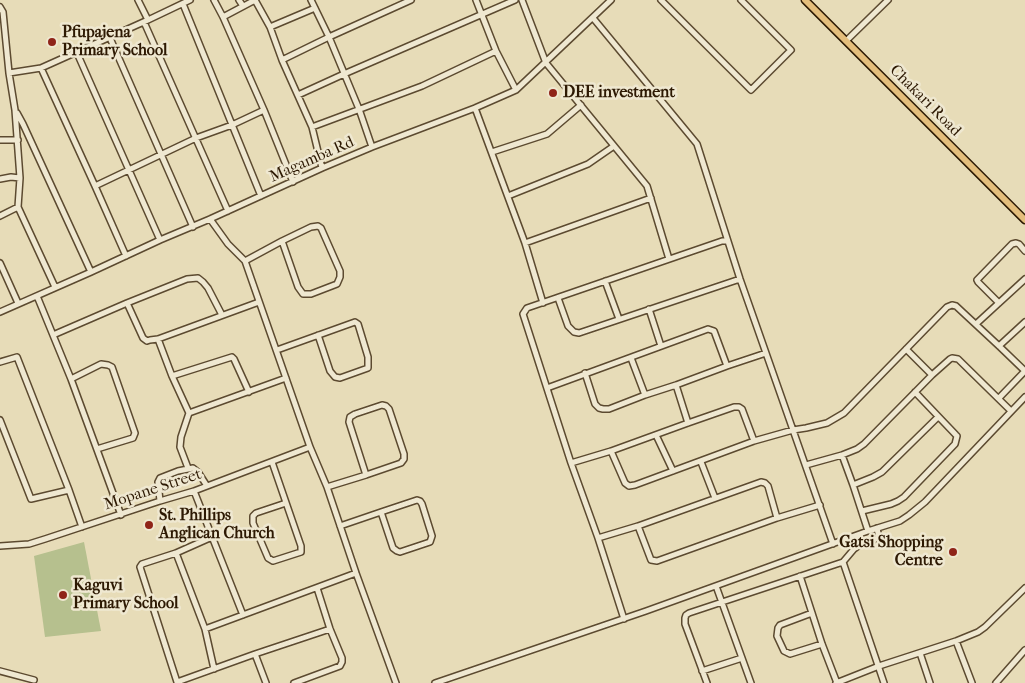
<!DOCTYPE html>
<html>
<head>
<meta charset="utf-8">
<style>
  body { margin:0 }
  canvas { display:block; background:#e7dcb8 }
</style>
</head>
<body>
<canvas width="1025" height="683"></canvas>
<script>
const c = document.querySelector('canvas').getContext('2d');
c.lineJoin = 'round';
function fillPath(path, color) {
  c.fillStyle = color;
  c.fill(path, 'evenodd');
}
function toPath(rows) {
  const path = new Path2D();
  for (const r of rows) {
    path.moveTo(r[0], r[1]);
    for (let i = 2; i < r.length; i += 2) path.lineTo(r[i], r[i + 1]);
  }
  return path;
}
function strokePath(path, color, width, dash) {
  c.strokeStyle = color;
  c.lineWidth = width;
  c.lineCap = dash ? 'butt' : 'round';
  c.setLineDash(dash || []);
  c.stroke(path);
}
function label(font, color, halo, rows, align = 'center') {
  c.font = font + ' "IM FELL French Canon",serif';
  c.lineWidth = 5;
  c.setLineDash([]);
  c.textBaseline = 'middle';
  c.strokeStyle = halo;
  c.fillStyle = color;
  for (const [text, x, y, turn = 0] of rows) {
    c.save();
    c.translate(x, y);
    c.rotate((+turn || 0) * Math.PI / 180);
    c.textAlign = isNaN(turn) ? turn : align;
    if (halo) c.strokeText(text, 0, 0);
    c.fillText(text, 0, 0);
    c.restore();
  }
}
const green = toPath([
  [84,542,101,631,45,637,34,556]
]);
const minor = toPath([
  [138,0,148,20],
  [214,0,223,17,264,110,293,182],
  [239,0,243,6],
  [311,0,329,37,359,109,372,147],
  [476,0,496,51,516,90],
  [522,0,546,63,647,186,669,259],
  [661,0,751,90,791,50,741,0],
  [183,4,261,196],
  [0,7,3,12,9,73,15,110,20,178,18,207,55,287],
  [223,17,255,0,270,27,282,60,312,127,322,168],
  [593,18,697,144,740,279,833,544],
  [144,22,228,211],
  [270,27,315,8],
  [110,38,193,227],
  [846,41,888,0],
  [77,53,160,240],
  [282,60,329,37,411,0],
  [41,68,95,186,126,256],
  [9,73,41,68,148,20,190,0],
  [298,95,344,74,515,0],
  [475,108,525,243,543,303],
  [17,113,23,124,91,272],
  [312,127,422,86,496,51],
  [0,140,18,140],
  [492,152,547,134,581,105],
  [0,179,11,177,20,178],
  [95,186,196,138,232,125,264,110],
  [508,196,588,164,614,146],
  [0,216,18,207],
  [210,219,228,244,245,261,310,447,327,487,356,573,396,683],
  [525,243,651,198],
  [245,261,282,241,311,227,318,226,321,228,340,271,340,277,337,284,311,294,303,294,298,287,282,241],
  [0,263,18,303],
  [605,281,619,319],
  [37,296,71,379,121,515],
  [558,298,568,326,574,332,579,333,740,279],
  [127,303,187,279,198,278,203,282,208,288,222,315],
  [999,303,978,282,977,280,1012,244,1016,243,1019,244,1025,251],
  [649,309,661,346],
  [0,312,91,272,160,240,210,219,322,168,372,147,475,108,516,90,611,0],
  [976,324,1025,279],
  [53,335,127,303,143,338,147,341,150,340,158,339,259,302],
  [158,339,172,376,189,413,181,437,180,447,188,468],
  [999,346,1025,322],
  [906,349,932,375],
  [277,350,355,322,358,324,368,357,368,368,340,378,335,377,330,371,318,335],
  [631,358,645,395],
  [0,362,17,357,69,490,82,527],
  [585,373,595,404,599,408,603,409,609,409,645,395,676,385,727,366,766,353],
  [172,376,232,357,234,359,249,392],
  [71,379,101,364,108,365,112,367,135,433,133,438,97,449],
  [676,385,688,423],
  [547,388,708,329,714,331,727,366],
  [999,398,1025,371],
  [189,413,286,378],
  [0,420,31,499,69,490],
  [656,435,673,471],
  [611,451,625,483,629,486,635,485,754,441,793,430,806,428,827,423,844,413,947,307,952,305,956,306,999,346,1025,371],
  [842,455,853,485,868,531],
  [272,462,301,546,301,552,273,561,268,558,253,523,253,516,256,513,286,503],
  [701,462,715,498],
  [571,463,611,451,688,423,734,407,739,407,742,409,754,441],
  [806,465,842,455,857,449,864,444,932,375,950,359,952,358,958,359,1011,411],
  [853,485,873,477,882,472,938,417],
  [327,487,366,475,401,463,404,459,404,454,389,409,386,406,382,405,355,414,350,417,349,422,366,475],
  [194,491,243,615],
  [160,501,158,482,160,478,178,471,193,468,198,472,207,486],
  [862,511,891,504,898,501,904,497,955,444,957,436,956,435,915,392],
  [340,526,381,512,417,500,420,501,422,504,432,536,430,542,400,552,397,551,393,548,381,512],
  [638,526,651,560,657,561,777,518,820,505],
  [212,537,176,553,205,629,356,573],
  [598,538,638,526,761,482,765,483,768,486,777,518],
  [0,546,29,544,45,539,160,501,194,491,310,447],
  [176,553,142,564,140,567,177,682,255,654,330,629],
  [843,562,854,549,861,544,879,538,877,528],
  [800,576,822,644,837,683],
  [716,586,751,683],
  [812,613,780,625,778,628,777,636,784,651,790,654,822,644],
  [624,619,598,538,571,463,523,314,527,308,722,241,727,241],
  [205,629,214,669],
  [956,641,972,683],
  [920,653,930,683],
  [255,654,266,683],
  [0,671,34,680],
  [702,671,742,658],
  [294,683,340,666,342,662,342,658,330,629,317,588],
  [435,683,646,611,868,531,900,521,909,515,925,502,1025,397],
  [707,683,685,624,685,618,686,615,689,613,843,562,884,683],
  [836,683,879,666,956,641,978,632,985,627,1025,588],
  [996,683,1025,650]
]);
const major = toPath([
  [805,0,1025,220]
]);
const markers = [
  [52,42,5,"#8f2418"],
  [553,93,5,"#8f2418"],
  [149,525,5,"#8f2418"],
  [953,552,5,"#8f2418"],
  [63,595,5,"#8f2418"]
];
const poiNames = [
  ["Pfupajena",62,33],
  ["Primary School",62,51],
  ["DEE investment",563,93],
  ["St. Phillips",159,516],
  ["Anglican Church",159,534],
  ["Gatsi Shopping",943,543,"right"],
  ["Centre",943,561,"right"],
  ["Kaguvi",73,586],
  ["Primary School",73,604]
];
const streetNames = [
  ["Chakari Road",925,101,45],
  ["Magamba Rd",312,160,-24],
  ["Mopane Street",153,490,-18]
];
fillPath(green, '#b6c08e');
strokePath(minor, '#5c4a30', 8);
strokePath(major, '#2d1903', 9);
strokePath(minor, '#efe8d1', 5);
strokePath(major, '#e4be7c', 6);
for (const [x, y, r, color] of markers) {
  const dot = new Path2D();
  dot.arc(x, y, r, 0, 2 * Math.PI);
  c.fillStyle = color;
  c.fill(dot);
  strokePath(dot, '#efe8d1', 2);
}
label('bold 16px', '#2d1903', '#efe8d1', poiNames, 'left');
label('16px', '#2d1903', '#efe8d1', streetNames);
</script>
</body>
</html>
